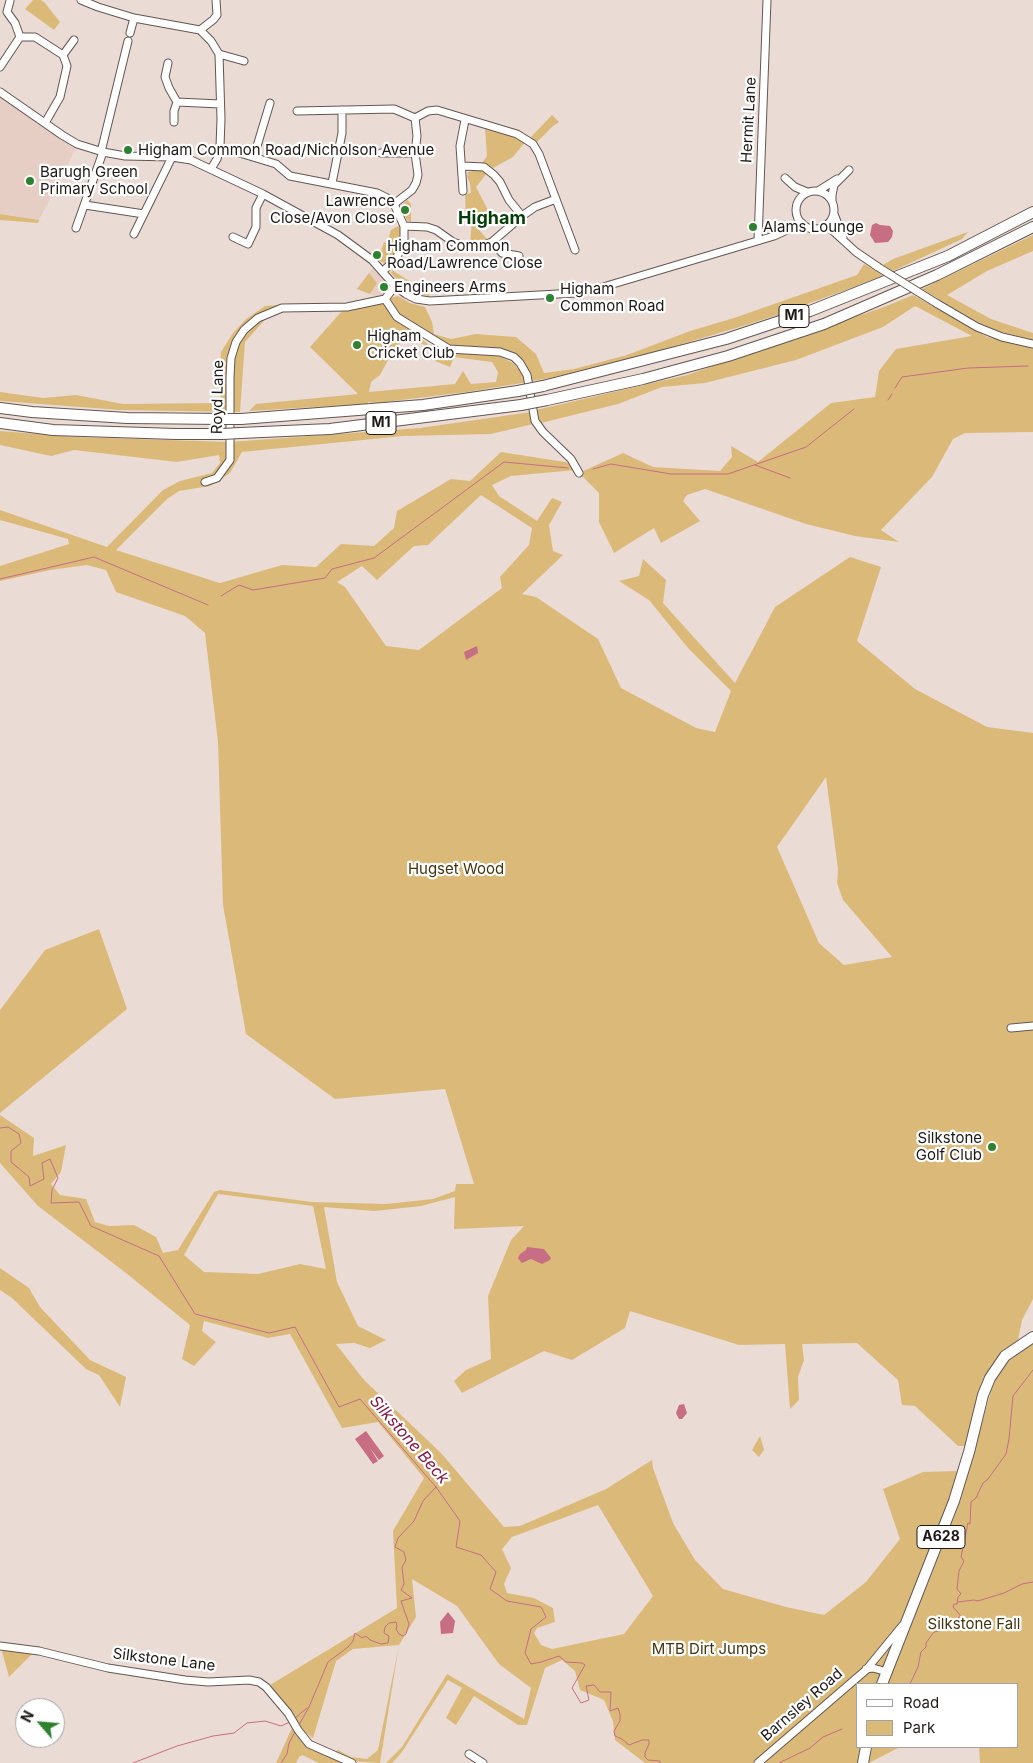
<!DOCTYPE html>
<html>
<head>
<meta charset="utf-8">
<style>
  body { margin:0 }
  #map { position:relative; width:1033px; height:1763px; overflow:hidden; background:#ebdbd5; font-family:Inter,sans-serif }
  canvas { display:block }
  .legend { position:absolute; left:856px; top:1683px; width:162px; height:65px; box-sizing:border-box; background:#fff; border:1px solid #a5a3a2; margin:0; padding:6px 9px; list-style:none; font-size:15px; color:#1e1816 }
  .legend li { display:flex; align-items:center; gap:10px; height:25px }
  .legend b { width:25px; border:1px solid #a5a3a2 }
  .north { position:absolute; left:15px; top:1698px; width:50px; height:50px; box-sizing:border-box; background:#fff; border:1px solid #a5a3a2; border-radius:50%; rotate:297deg; font-size:14px; font-weight:700; line-height:20px; text-align:center; color:#1e1816 }
  .north::after { content:''; display:block; margin:auto; width:18px; height:22px; background:#2e822f; clip-path:polygon(50% 0,100% 100%,50% 72%,0 100%) }
</style>
</head>
<body>
<div id="map">
<canvas width="1033" height="1763"></canvas>
<ul class="legend">
<li><b style="height:6px;background:#fff"></b>Road</li>
<li><b style="height:14px;background:#dbba79"></b>Park</li>
</ul>
<div class="north">N</div>
</div>
<script>
const c = document.querySelector('canvas').getContext('2d');
c.lineJoin = 'round';
function fillPath(path, color) {
  c.fillStyle = color;
  c.fill(path, 'evenodd');
}
function toPath(rows) {
  const path = new Path2D();
  for (const r of rows) {
    if (r.length === 3) {
      path.moveTo(r[0] + r[2], r[1]);
      path.arc(r[0], r[1], r[2], 0, 2 * Math.PI);
      continue;
    }
    path.moveTo(r[0], r[1]);
    for (let i = 2; i < r.length; i += 2) path.lineTo(r[i], r[i + 1]);
  }
  return path;
}
function strokePath(path, color, width, dash) {
  c.strokeStyle = color;
  c.lineWidth = width;
  c.lineCap = dash ? 'butt' : 'round';
  c.setLineDash(dash || []);
  c.stroke(path);
}
function label(font, color, halo, rows, align = 'center') {
  c.font = font + ' Inter,sans-serif';
  c.lineWidth = 4.5;
  c.setLineDash([]);
  c.textBaseline = 'middle';
  c.strokeStyle = halo;
  c.fillStyle = color;
  for (const [text, x, y, turn = 0] of rows) {
    c.save();
    c.translate(x, y);
    c.rotate((+turn || 0) * Math.PI / 180);
    c.textAlign = isNaN(turn) ? turn : align;
    if (halo) c.strokeText(text, 0, 0);
    c.fillText(text, 0, 0);
    c.restore();
  }
}
const built = toPath([
  [0,96,42,126,76,148,39,220,0,214],
  [374,266,391,283,391,288,386,295,380,298,357,289]
]);
const green = toPath([
  [33,0,41,0,45,3,60,22,54,30,25,9],
  [552,115,559,122,553,126,536,143,531,137],
  [485,127,516,137,525,142,513,157,493,168,482,163,487,156],
  [479,170,487,173,476,187,489,212,474,224,487,239,470,244,472,221,466,218,465,194,471,193,470,183,467,177,468,172],
  [407,200,411,204,411,222,407,220,401,207],
  [0,214,39,220,38,223,0,220],
  [400,225,399,246,397,251,388,262,384,263,378,260,384,242,387,243,391,230],
  [968,232,962,239,893,271,883,265,893,259],
  [1033,235,1033,251,987,271,947,295,991,319,1033,333,1033,340,998,331,979,323,922,289],
  [864,264,884,276,777,315,743,326,614,364,545,379,531,381,517,356,450,347,400,314,390,298,398,296,410,303,425,307,432,322,434,334,451,339,476,334,516,337,536,354,544,373,574,369,627,355,690,331,734,318,857,275],
  [392,270,406,279,430,291,429,296,414,293,402,285,391,273],
  [369,273,377,283,370,294,357,289],
  [913,295,987,337,1033,347,1033,432,965,433,953,439,932,477,881,530,899,542,855,536,806,524,705,489,687,495,683,501,700,521,661,543,654,528,614,553,599,522,599,493,579,473,623,453,653,467,720,471,732,457,731,446,758,462,831,403,875,397,879,371,896,349,972,336,915,306,883,327,796,360,705,383,662,387,618,404,541,423,536,410,687,375,884,307],
  [385,302,396,319,438,352,458,351,497,355,513,363,524,375,528,382,467,392,377,403,368,402,367,404,249,411,256,404,358,394,310,347,342,311],
  [407,336,438,352,435,361,450,367,454,357,492,362,498,372,496,382,471,384,463,371,455,384,369,392,371,382,380,375,394,349],
  [278,305,245,342,240,412,120,410,0,401,0,392,43,398,76,395,123,404,221,403,219,377,221,352,233,333,246,319,265,306],
  [531,412,533,424,491,434,403,436,242,452,230,473,210,486,179,491,167,499,116,550,220,583,282,565,316,567,341,544,374,546,394,528,397,511,451,479,470,481,501,452,571,463,575,470,511,476,492,485,499,496,537,521,552,498,562,502,549,525,553,551,563,555,522,594,536,597,598,639,621,688,696,728,715,732,731,691,688,648,649,600,619,581,639,576,643,559,666,580,663,603,735,683,775,607,850,557,881,567,857,641,915,689,987,727,1033,733,1033,1299,1022,1320,1018,1340,1007,1349,997,1362,969,1446,958,1446,915,1406,902,1405,898,1380,857,1343,802,1344,804,1360,798,1377,799,1400,790,1409,785,1344,739,1345,630,1311,625,1328,572,1360,544,1351,462,1393,454,1381,466,1370,491,1359,488,1296,511,1240,524,1226,454,1229,455,1197,421,1206,374,1211,324,1207,337,1282,358,1326,386,1340,370,1348,354,1343,336,1344,364,1380,441,1453,504,1527,520,1526,606,1489,652,1460,653,1468,673,1523,695,1560,723,1589,786,1607,824,1615,866,1582,900,1539,883,1489,923,1472,958,1471,950,1501,878,1684,857,1684,857,1747,863,1747,863,1761,869,1762,872,1747,900,1747,869,1763,645,1763,615,1740,613,1721,604,1700,580,1690,575,1671,562,1660,545,1668,527,1725,518,1725,474,1696,456,1725,446,1718,462,1688,448,1680,402,1752,392,1763,386,1763,402,1747,447,1674,524,1719,531,1688,499,1664,457,1606,412,1579,416,1617,399,1645,380,1763,351,1761,333,1753,338,1750,351,1757,367,1759,378,1750,399,1645,353,1649,336,1661,313,1738,299,1728,270,1685,397,1608,393,1531,424,1478,378,1422,342,1428,290,1334,268,1338,204,1321,202,1331,216,1342,194,1366,182,1359,190,1325,126,1273,38,1206,0,1163,0,1115,34,1138,33,1156,66,1145,61,1172,51,1184,60,1195,86,1199,95,1222,109,1226,134,1225,156,1237,163,1253,178,1250,214,1192,220,1190,312,1202,386,1204,433,1199,455,1191,456,1184,474,1184,445,1089,335,1099,246,1034,223,905,218,742,205,633,185,616,116,592,106,570,87,565,50,570,0,581,0,566,69,544,68,539,0,520,0,510,107,547,163,490,180,481,212,473,220,463,219,455,177,462,74,450,51,456,0,445,0,431,76,437,229,442,420,428],
  [481,495,532,528,529,545,500,577,502,588,419,650,386,646,345,587,337,582,362,566,377,580,414,546,428,545],
  [826,777,838,869,837,883,843,900,892,957,844,965,819,943,777,847],
  [218,1194,313,1206,326,1269,300,1264,258,1274,204,1272,184,1255],
  [598,1505,653,1596,624,1634,552,1649,541,1645,534,1633,537,1628,555,1622,553,1608,534,1598,507,1593,504,1584,511,1568,502,1549,512,1537],
  [99,929,127,1009,0,1113,0,1010,45,950],
  [0,1268,29,1288,40,1307,90,1360,126,1377,120,1407,99,1375,86,1369,12,1298,0,1290],
  [1033,1343,1033,1763,980,1763,979,1747,1017,1747,1017,1684,888,1684,959,1505,993,1384,1010,1359],
  [760,1436,764,1450,759,1457,752,1450],
  [1,1648,33,1653,9,1677],
  [292,1728,308,1747,344,1763,319,1763,302,1755,299,1757,296,1763,276,1763]
]);
const water = toPath([
  [876,223,880,225,890,226,893,231,892,237,888,242,875,243,870,235,872,225],
  [477,646,478,653,466,660,464,652],
  [527,1247,544,1249,551,1258,550,1260,542,1264,531,1259,522,1263,520,1261,518,1258,520,1254,526,1250],
  [684,1404,687,1413,682,1419,679,1419,676,1413,679,1405],
  [366,1431,384,1456,379,1460,370,1448,378,1461,373,1464,355,1439],
  [448,1612,455,1621,453,1633,441,1634,440,1622]
]);
const stream = toPath([
  [895,388,902,377,968,368,1028,366],
  [888,400,892,394],
  [755,465,790,478],
  [593,469,611,464,671,474,728,474,806,447,854,409],
  [0,579,94,557,208,605],
  [221,596,239,585,253,590,325,578,332,569,374,558,504,462,568,468],
  [0,1128,8,1127,19,1134,21,1143,11,1151,11,1162,29,1177,30,1186,44,1179,42,1163,50,1159,58,1178,52,1190,51,1203,79,1202,91,1226,159,1256,195,1314,269,1333,295,1327,339,1407,360,1399,436,1487,460,1521,456,1547,481,1555,496,1572,490,1589,507,1601,541,1607,546,1617,531,1629,525,1653,531,1664,541,1662,559,1656,566,1662,582,1663,585,1665,572,1688,581,1703,589,1700,586,1686,594,1685,600,1692,611,1692,610,1711,618,1708,620,1714,620,1721,614,1731,615,1736,622,1739,629,1745,642,1740,649,1740,649,1744,645,1753,645,1757,648,1760,660,1761,660,1763],
  [958,1602,974,1600,978,1601,1004,1593,1022,1584,1033,1582],
  [910,1684,918,1667,921,1652,926,1647,926,1643,934,1632,940,1631,945,1625,960,1617,960,1615,953,1607,954,1604,957,1604,958,1597,961,1594,957,1589,959,1571,964,1561,961,1557,968,1523,970,1524,971,1502,976,1498,983,1483,988,1479,1006,1454,1009,1439,1013,1396,1033,1370],
  [295,1718,307,1708],
  [299,1725,309,1707,328,1662,348,1647,353,1641,355,1633,362,1638,366,1636,370,1640,381,1644,388,1643,389,1636,384,1633,385,1627,389,1623,396,1622,397,1626,396,1629,399,1634,403,1636,406,1634,409,1624,401,1601,412,1598,401,1590,404,1584,402,1567,406,1560,404,1552,395,1547,398,1538,414,1521,423,1501,436,1487],
  [133,1763,177,1746,213,1736,234,1733,247,1723,265,1721,281,1726,290,1722],
  [281,1763,287,1754,289,1743,296,1730],
  [779,1763,810,1748,823,1737,842,1729]
]);
const minor = toPath([
  [81,0,98,7,134,18,200,30,211,41,219,54,221,119,220,147,217,159,211,169],
  [10,1,7,12,15,23,20,37],
  [200,30,213,20,217,15,216,0],
  [130,33,134,18],
  [219,54,244,61],
  [63,55,74,40],
  [168,63,165,77,169,88,177,102,174,111,174,122],
  [0,67,20,37,35,37,63,55,67,66,60,97,45,123],
  [0,92,62,135,77,144,103,152,125,156,172,157,191,160,263,194,338,235,372,260,395,286,406,294,416,299,430,301,576,293,593,290,774,236,802,223],
  [177,102,220,104],
  [297,111,394,109,415,118,417,136,415,153,418,175,416,183,412,190,394,204],
  [415,118,428,111,437,110,517,134,533,144,539,154,575,250],
  [220,147,276,164,290,176,377,193,387,198,394,204,404,226,404,244,395,260,383,271],
  [101,152,128,41],
  [381,153,415,153],
  [254,156,270,103],
  [462,166,484,167,494,175,500,182,509,200,522,216],
  [785,178,795,187,807,192],
  [332,183,342,133,342,110],
  [815,210,19],
  [463,191,460,146,465,120],
  [818,191,837,179],
  [832,201,832,195,834,185,849,170],
  [85,205,144,214],
  [834,214,843,237],
  [404,226,427,227,436,230,453,242,466,247,479,247,492,242,522,216,535,207,556,199],
  [825,226,833,231,856,252,878,267],
  [76,228,103,152],
  [134,234,172,157],
  [233,237,248,244,256,227,256,208,263,194],
  [758,240,767,0],
  [492,242,502,253,519,256],
  [395,286,385,299,397,317,449,349,500,352,514,357,520,363,527,375,535,421,543,432,571,459,579,473],
  [936,303,977,327,1002,337,1033,344],
  [205,482,217,478,230,460,230,377,231,358,236,342,244,330,258,318,282,308,347,307,385,299],
  [1011,1028,1033,1026],
  [0,1646,39,1651,108,1668,185,1680,208,1682,249,1680,259,1682,266,1687,288,1713,298,1730,309,1744,352,1763],
  [866,1669,873,1668,887,1672],
  [469,1754,483,1763],
  [758,1763,866,1670,902,1626]
]);
const highway = toPath([
  [543,386,726,339,810,311,948,256,1033,212],
  [547,400,643,379,728,356,824,324,937,275,1033,227],
  [0,408,32,412,127,418,224,419],
  [241,419,423,405,518,391],
  [0,423,53,430,176,434,223,434],
  [240,433,330,429,521,405],
  [882,1684,954,1501,969,1452,983,1395,990,1378,1005,1356,1033,1337],
  [863,1763,866,1747]
]);
const minorBridge = toPath([
  [878,267,936,303]
]);
const highwayBridge = toPath([
  [518,391,543,386],
  [521,405,547,400],
  [224,419,241,419],
  [223,434,240,433]
]);
const markers = [
  [128,150,5,"#2e822f"],
  [30,181,5,"#2e822f"],
  [405,210,5,"#2e822f"],
  [753,227,5,"#2e822f"],
  [377,255,5,"#2e822f"],
  [384,287,5,"#2e822f"],
  [550,298,5,"#2e822f"],
  [357,345,5,"#2e822f"],
  [992,1147,5,"#2e822f"]
];
const shields = [
  [794,316,30],
  [381,423,30],
  [941,1537,48]
];
const shieldNames = [
  ["M1",794,316],
  ["M1",381,423],
  ["A628",941,1537]
];
const streetNames = [
  ["Hermit Lane",749,120,-87],
  ["Royd Lane",218,397,-89],
  ["Silkstone Lane",164,1660,7],
  ["Barnsley Road",802,1705,-41]
];
const poiNames = [
  ["Higham Common Road/Nicholson Avenue",138,150],
  ["Barugh Green",40,172],
  ["Primary School",40,189],
  ["Lawrence",395,201,"right"],
  ["Close/Avon Close",395,218,"right"],
  ["Alams Lounge",763,227],
  ["Higham Common",387,246],
  ["Road/Lawrence Close",387,263],
  ["Engineers Arms",394,287],
  ["Higham",560,289],
  ["Common Road",560,306],
  ["Higham",367,336],
  ["Cricket Club",367,353],
  ["Silkstone",982,1138,"right"],
  ["Golf Club",982,1155,"right"]
];
const parkNames = [
  ["Hugset Wood",456,869],
  ["Silkstone Fall",974,1624],
  ["MTB Dirt Jumps",709,1649]
];
const waterNames = [
  ["Silkstone Beck",409,1440,49]
];
const quarterNames = [
  ["Higham",492,219]
];
fillPath(built, '#e6cec5');
fillPath(green, '#dbba79');
fillPath(water, '#c76d84');
strokePath(stream, '#c76d84', 1);
strokePath(minor, '#635651', 9);
strokePath(highway, '#635651', 12);
strokePath(minor, '#fff', 7);
strokePath(highway, '#fff', 10);
strokePath(minorBridge, '#635651', 9, []);
strokePath(highwayBridge, '#635651', 12, []);
strokePath(minorBridge, '#fff', 7);
strokePath(highwayBridge, '#fff', 10);
for (const [x, y, r, color] of markers) {
  const dot = new Path2D();
  dot.arc(x, y, r, 0, 2 * Math.PI);
  c.fillStyle = color;
  c.fill(dot);
  strokePath(dot, '#fff', 2);
}
for (const [x, y, w] of shields) {
  const box = new Path2D();
  box.roundRect(x - w / 2, y - 11.5, w, 23, 4);
  c.fillStyle = '#fff';
  c.fill(box);
  strokePath(box, '#1e1816', 1);
}
label('bold 14px', '#1e1816', null, shieldNames);
label('15px', '#1e1816', '#fff', streetNames);
label('15px', '#1e1816', '#fff', poiNames, 'left');
label('15px', '#44330d', '#fff', parkNames);
label('italic 16px', '#851741', '#fff', waterNames);
label('bold 18px', '#033d06', '#fff', quarterNames);
</script>
</body>
</html>
